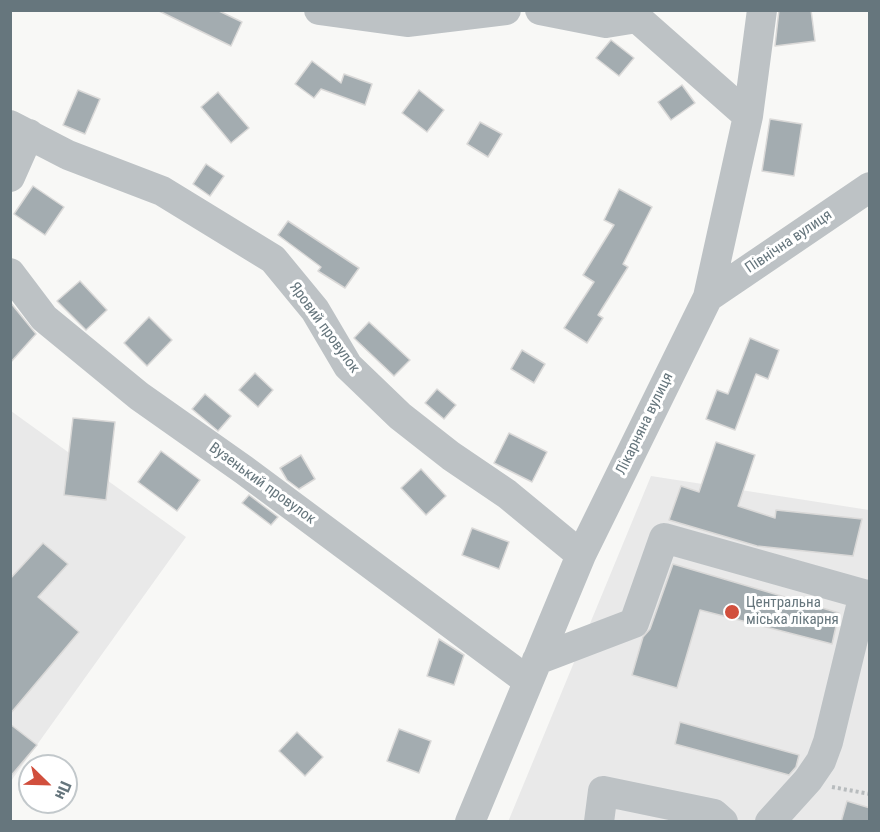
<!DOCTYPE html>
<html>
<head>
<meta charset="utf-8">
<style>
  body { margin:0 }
  #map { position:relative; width:880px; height:832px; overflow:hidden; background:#f8f8f6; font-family:"Roboto Condensed",sans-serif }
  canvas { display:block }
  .frame { position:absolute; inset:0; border:12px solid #66767d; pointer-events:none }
  .north { position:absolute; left:18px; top:754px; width:60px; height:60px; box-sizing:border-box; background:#fff; border:2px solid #c2c8cb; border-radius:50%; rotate:113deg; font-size:16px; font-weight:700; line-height:24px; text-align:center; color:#66767d }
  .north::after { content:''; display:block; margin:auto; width:21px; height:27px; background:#d14f3d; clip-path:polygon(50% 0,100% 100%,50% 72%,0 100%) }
</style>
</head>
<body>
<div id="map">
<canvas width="880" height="832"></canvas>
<div class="frame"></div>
<div class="north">Пн</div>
</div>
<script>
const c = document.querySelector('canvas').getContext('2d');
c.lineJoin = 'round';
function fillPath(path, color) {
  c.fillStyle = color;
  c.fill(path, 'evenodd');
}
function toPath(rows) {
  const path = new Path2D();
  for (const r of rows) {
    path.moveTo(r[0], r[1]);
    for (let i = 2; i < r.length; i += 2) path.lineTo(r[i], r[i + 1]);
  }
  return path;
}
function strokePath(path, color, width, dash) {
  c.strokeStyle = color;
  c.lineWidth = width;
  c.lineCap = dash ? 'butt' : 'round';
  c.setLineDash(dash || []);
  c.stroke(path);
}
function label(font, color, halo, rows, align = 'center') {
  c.font = font + ' "Roboto Condensed",sans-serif';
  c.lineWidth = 6;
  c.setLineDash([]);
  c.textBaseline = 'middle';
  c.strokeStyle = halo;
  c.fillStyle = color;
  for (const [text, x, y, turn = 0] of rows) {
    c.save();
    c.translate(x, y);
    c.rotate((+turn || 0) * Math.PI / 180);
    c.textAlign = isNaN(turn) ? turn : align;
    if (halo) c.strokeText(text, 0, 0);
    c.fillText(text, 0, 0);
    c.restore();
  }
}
const built = toPath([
  [11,411,186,537,11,781],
  [651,476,869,510,869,821,508,822]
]);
const building = toPath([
  [157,10,217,10,242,22,231,46,157,10],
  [779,10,811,10,815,41,775,46,779,10],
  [611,40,634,58,619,76,596,58,611,40],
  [312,61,341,83,344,74,372,84,365,105,321,89,314,98,295,84,312,61],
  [682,85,695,103,671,120,658,102,682,85],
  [78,90,100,99,85,134,63,125,78,90],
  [419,90,444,110,427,132,402,113,419,90],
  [218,92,249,128,231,143,201,107,218,92],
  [770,119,802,124,794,176,762,171,770,119],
  [480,122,502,134,488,157,467,144,480,122],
  [206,164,224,176,210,196,193,184,206,164],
  [33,186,64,207,45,235,14,214,33,186],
  [619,189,652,207,623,264,628,267,598,315,603,318,587,343,564,328,594,282,583,275,614,225,604,220,619,189],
  [288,221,359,268,345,288,318,271,321,267,278,235,288,221],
  [80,281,107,310,86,330,57,301,80,281],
  [10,302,36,334,10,363,10,302],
  [149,317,172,340,147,366,124,343,149,317],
  [369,322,410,360,394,376,354,338,369,322],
  [750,338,779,350,768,379,756,374,735,430,706,419,717,390,728,394,750,338],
  [522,350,545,364,534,383,511,369,522,350],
  [255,373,273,390,258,407,239,390,255,373],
  [437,389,456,405,444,419,425,403,437,389],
  [205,394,231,416,218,431,192,409,205,394],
  [73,418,115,422,106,500,64,495,73,418],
  [509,433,547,452,532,482,494,463,509,433],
  [716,442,755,455,738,506,775,518,776,510,862,519,853,556,757,546,669,520,681,486,699,492,716,442],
  [161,451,200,480,177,511,138,482,161,451],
  [301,455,315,479,299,489,287,480,280,468,301,455],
  [421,469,446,496,426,515,401,488,421,469],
  [249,495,278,517,271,525,242,503,249,495],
  [472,528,509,542,499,569,462,555,472,528],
  [43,543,68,564,38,597,79,632,10,714,10,579,43,543],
  [673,564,839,613,832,644,700,610,677,688,632,675,643,637,650,629,673,564],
  [439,639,464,655,454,685,427,676,439,639],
  [680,722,799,755,796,767,789,775,675,744,680,722],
  [10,724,37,745,10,777,10,724],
  [399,729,431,741,419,773,387,761,399,729],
  [297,732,323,757,305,776,279,751,297,732],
  [847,801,870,808,870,822,841,822,847,801]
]);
const path = toPath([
  [832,787,870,794]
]);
const minor = toPath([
  [319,10,407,22,506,10],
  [540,10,606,23,637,18,748,116],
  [10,125,68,155,162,191,273,259,315,310,348,366,400,416,451,456,507,494,581,555],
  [10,177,29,134],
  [10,273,44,318,139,396,244,470,528,681],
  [708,297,870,187],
  [537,660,634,623,664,538,870,596],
  [470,822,581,555,708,297,748,116,762,10],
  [599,822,603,791,714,814,723,822],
  [770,822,808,780,821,761,828,742,864,594]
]);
const markers = [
  [732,612,8,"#d14f3d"]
];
const streetNames = [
  ["Північна вулиця",789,242,-34],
  ["Яровий провулок",324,328,54],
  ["Лікарняна вулиця",645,424,-64],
  ["Вузенький провулок",262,484,36]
];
const poiNames = [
  ["Центральна",746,603],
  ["міська лікарня",746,620]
];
fillPath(built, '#e9e9e9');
fillPath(building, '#a3acb0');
strokePath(building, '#dad9d8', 1.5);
strokePath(path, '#b8bcbe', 4, [3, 3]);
strokePath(minor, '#bdc2c5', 30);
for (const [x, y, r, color] of markers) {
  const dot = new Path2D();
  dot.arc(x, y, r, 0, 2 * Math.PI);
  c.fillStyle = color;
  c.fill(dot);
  strokePath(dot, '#fff', 2);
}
label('15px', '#66767d', '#fff', streetNames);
label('15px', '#66767d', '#fff', poiNames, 'left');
</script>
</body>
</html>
